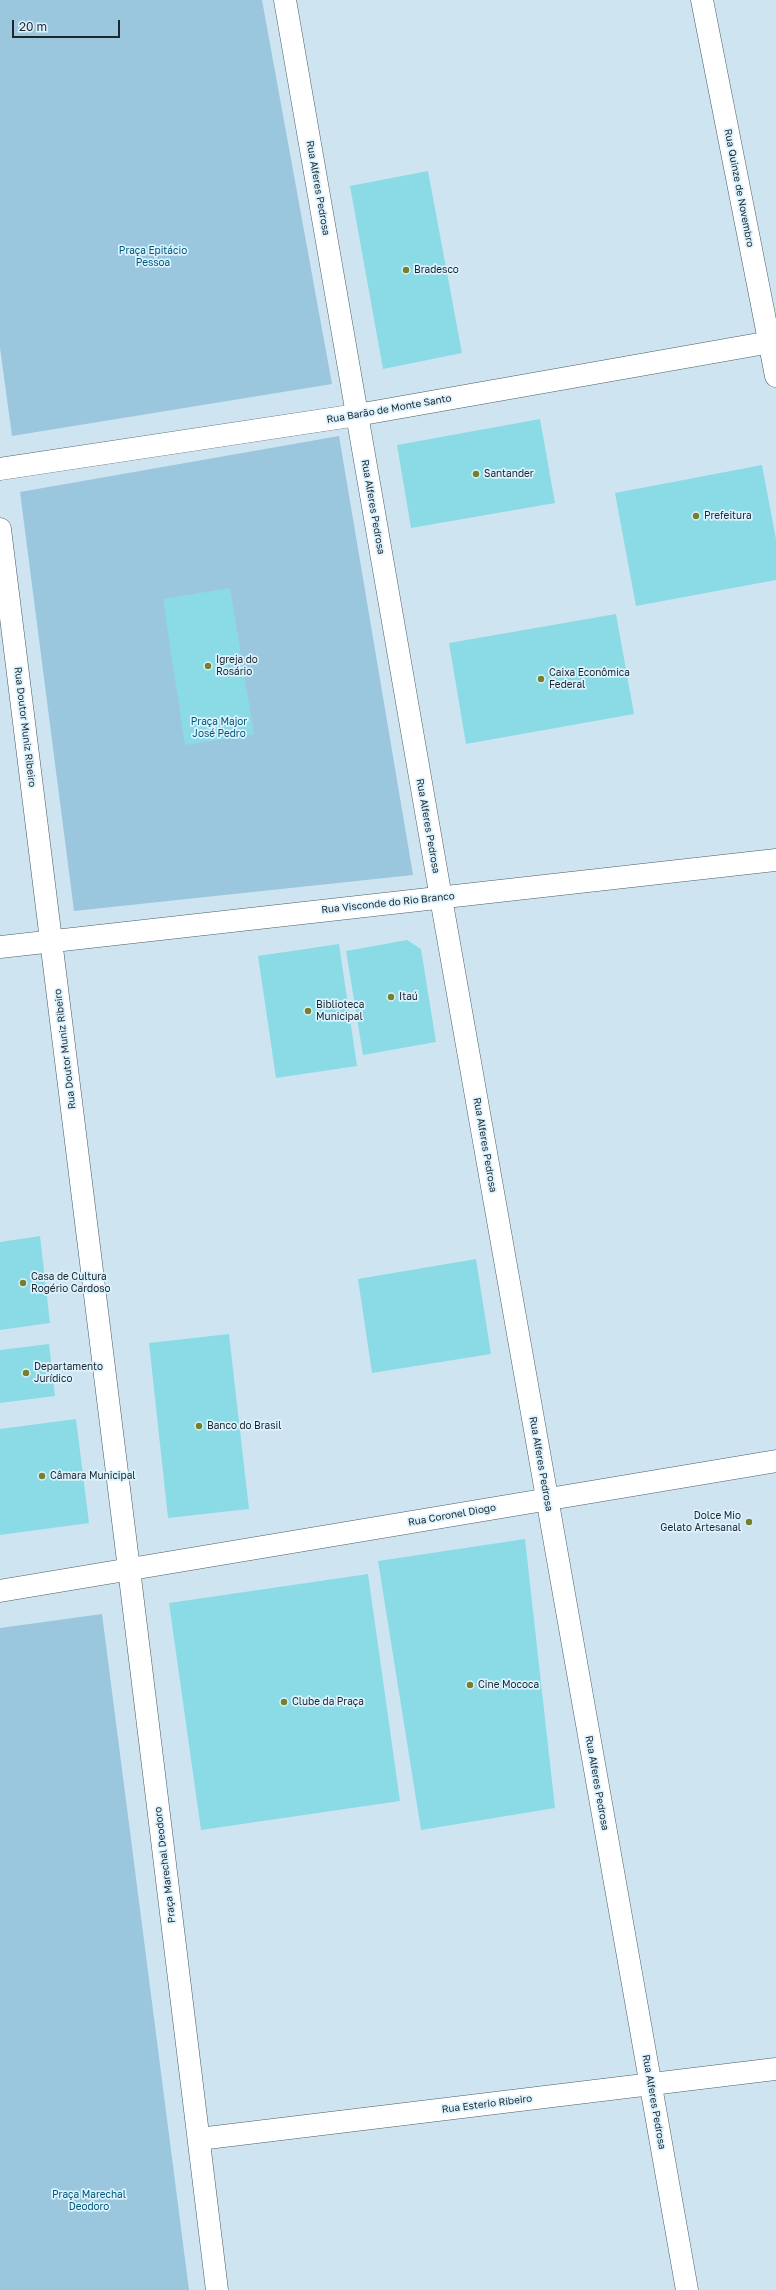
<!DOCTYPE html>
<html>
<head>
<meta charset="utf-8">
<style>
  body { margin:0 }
  #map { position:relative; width:776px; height:2290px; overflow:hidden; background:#cee5f1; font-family:"Golos Text",sans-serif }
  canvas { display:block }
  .scale { position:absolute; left:12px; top:20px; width:108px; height:18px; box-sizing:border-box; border:2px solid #1d262b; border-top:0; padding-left:5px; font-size:12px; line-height:14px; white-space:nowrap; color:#1d262b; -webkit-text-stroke:3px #dbf2ff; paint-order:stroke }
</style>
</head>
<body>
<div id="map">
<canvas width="776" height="2290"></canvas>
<div class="scale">20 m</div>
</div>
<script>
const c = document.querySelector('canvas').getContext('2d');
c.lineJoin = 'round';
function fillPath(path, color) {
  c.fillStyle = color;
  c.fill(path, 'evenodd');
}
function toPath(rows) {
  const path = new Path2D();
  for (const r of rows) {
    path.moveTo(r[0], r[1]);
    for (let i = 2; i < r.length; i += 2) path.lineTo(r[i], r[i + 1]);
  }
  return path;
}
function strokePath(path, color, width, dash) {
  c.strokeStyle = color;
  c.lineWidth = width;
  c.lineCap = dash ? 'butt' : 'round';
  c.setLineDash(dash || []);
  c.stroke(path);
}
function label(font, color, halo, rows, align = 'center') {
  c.font = font + ' "Golos Text",sans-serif';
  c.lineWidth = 3.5;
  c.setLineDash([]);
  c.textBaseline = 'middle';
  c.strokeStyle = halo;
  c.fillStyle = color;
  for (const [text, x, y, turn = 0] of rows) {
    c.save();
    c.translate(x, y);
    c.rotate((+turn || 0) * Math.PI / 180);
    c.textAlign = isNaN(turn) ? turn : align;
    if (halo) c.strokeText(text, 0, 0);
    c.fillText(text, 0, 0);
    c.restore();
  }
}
const green = toPath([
  [0,0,262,0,332,384,12,436,0,348],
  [339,436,413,875,74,911,20,492],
  [102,1614,189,2290,0,2290,0,1628]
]);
const building = toPath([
  [428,171,462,353,383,369,350,186],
  [540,419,555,503,411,528,397,445],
  [762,465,776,539,776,580,636,606,615,493],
  [230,588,254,734,185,745,163,599],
  [616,614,634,714,466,744,449,643],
  [407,940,421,949,436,1042,363,1055,346,951],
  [339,944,357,1066,276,1078,258,956],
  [40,1236,50,1323,0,1330,0,1242],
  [476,1259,491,1354,372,1373,358,1279],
  [229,1334,249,1509,168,1518,149,1343],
  [49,1344,55,1396,0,1403,0,1350],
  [76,1419,89,1523,0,1535,0,1429],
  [525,1539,555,1808,421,1830,378,1561],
  [368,1574,400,1801,201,1830,169,1603]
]);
const minor = toPath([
  [285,0,441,898,687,2290],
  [702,0,776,376],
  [0,529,129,1569],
  [0,947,776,860]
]);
const tertiary = toPath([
  [0,469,357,415,776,341]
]);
const secondary = toPath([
  [129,1569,217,2290],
  [0,1591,776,1461],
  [199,2139,776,2069]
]);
const markers = [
  [406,270,4,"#75802c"],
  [476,474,4,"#75802c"],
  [696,516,4,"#75802c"],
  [208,666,4,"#75802c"],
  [541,679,4,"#75802c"],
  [391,997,4,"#75802c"],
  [308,1011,4,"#75802c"],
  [23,1283,4,"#75802c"],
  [26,1373,4,"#75802c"],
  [199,1426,4,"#75802c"],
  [42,1476,4,"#75802c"],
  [749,1522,4,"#75802c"],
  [470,1685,4,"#75802c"],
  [284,1702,4,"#75802c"]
];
const streetNames = [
  ["Rua Alferes Pedrosa",318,188,80],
  ["Rua Quinze de Novembro",739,188,79],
  ["Rua Barão de Monte Santo",389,409,-10],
  ["Rua Alferes Pedrosa",373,507,80],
  ["Rua Doutor Muniz Ribeiro",25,727,83],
  ["Rua Alferes Pedrosa",428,826,80],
  ["Rua Visconde do Rio Branco",388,903,-6],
  ["Rua Doutor Muniz Ribeiro",65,1049,-97],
  ["Rua Alferes Pedrosa",485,1145,80],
  ["Rua Alferes Pedrosa",541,1464,80],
  ["Rua Coronel Diogo",452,1515,-10],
  ["Rua Alferes Pedrosa",597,1783,80],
  ["Praça Marechal Deodoro",165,1865,-97],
  ["Rua Alferes Pedrosa",654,2102,80],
  ["Rua Esterio Ribeiro",487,2104,-7]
];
const parkNames = [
  ["Praça Epitácio",153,251],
  ["Pessoa",153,263],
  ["Praça Major",219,722],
  ["José Pedro",219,734],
  ["Praça Marechal",89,2195],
  ["Deodoro",89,2207]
];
const poiNames = [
  ["Bradesco",414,270],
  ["Santander",484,474],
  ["Prefeitura",704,516],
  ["Igreja do",216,660],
  ["Rosário",216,672],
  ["Caixa Econômica",549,673],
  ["Federal",549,685],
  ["Itaú",399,997],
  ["Biblioteca",316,1005],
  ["Municipal",316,1017],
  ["Casa de Cultura",31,1277],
  ["Rogério Cardoso",31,1289],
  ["Departamento",34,1367],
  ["Jurídico",34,1379],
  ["Banco do Brasil",207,1426],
  ["Câmara Municipal",50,1476],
  ["Dolce Mio",741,1516,"right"],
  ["Gelato Artesanal",741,1528,"right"],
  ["Cine Mococa",478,1685],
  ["Clube da Praça",292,1702]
];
fillPath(green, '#9ac7de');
fillPath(building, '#8bdbe6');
strokePath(minor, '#495d67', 23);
strokePath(tertiary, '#495d67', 23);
strokePath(secondary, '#495d67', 23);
strokePath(minor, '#fff', 22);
strokePath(tertiary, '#fff', 22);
strokePath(secondary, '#fff', 22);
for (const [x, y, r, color] of markers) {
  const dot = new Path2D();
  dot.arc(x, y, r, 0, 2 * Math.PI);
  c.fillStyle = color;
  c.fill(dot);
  strokePath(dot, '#dbf2ff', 1.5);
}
label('10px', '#1d262b', '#dbf2ff', streetNames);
label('10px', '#005978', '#dbf2ff', parkNames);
label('10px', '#1d262b', '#dbf2ff', poiNames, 'left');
</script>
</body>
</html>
